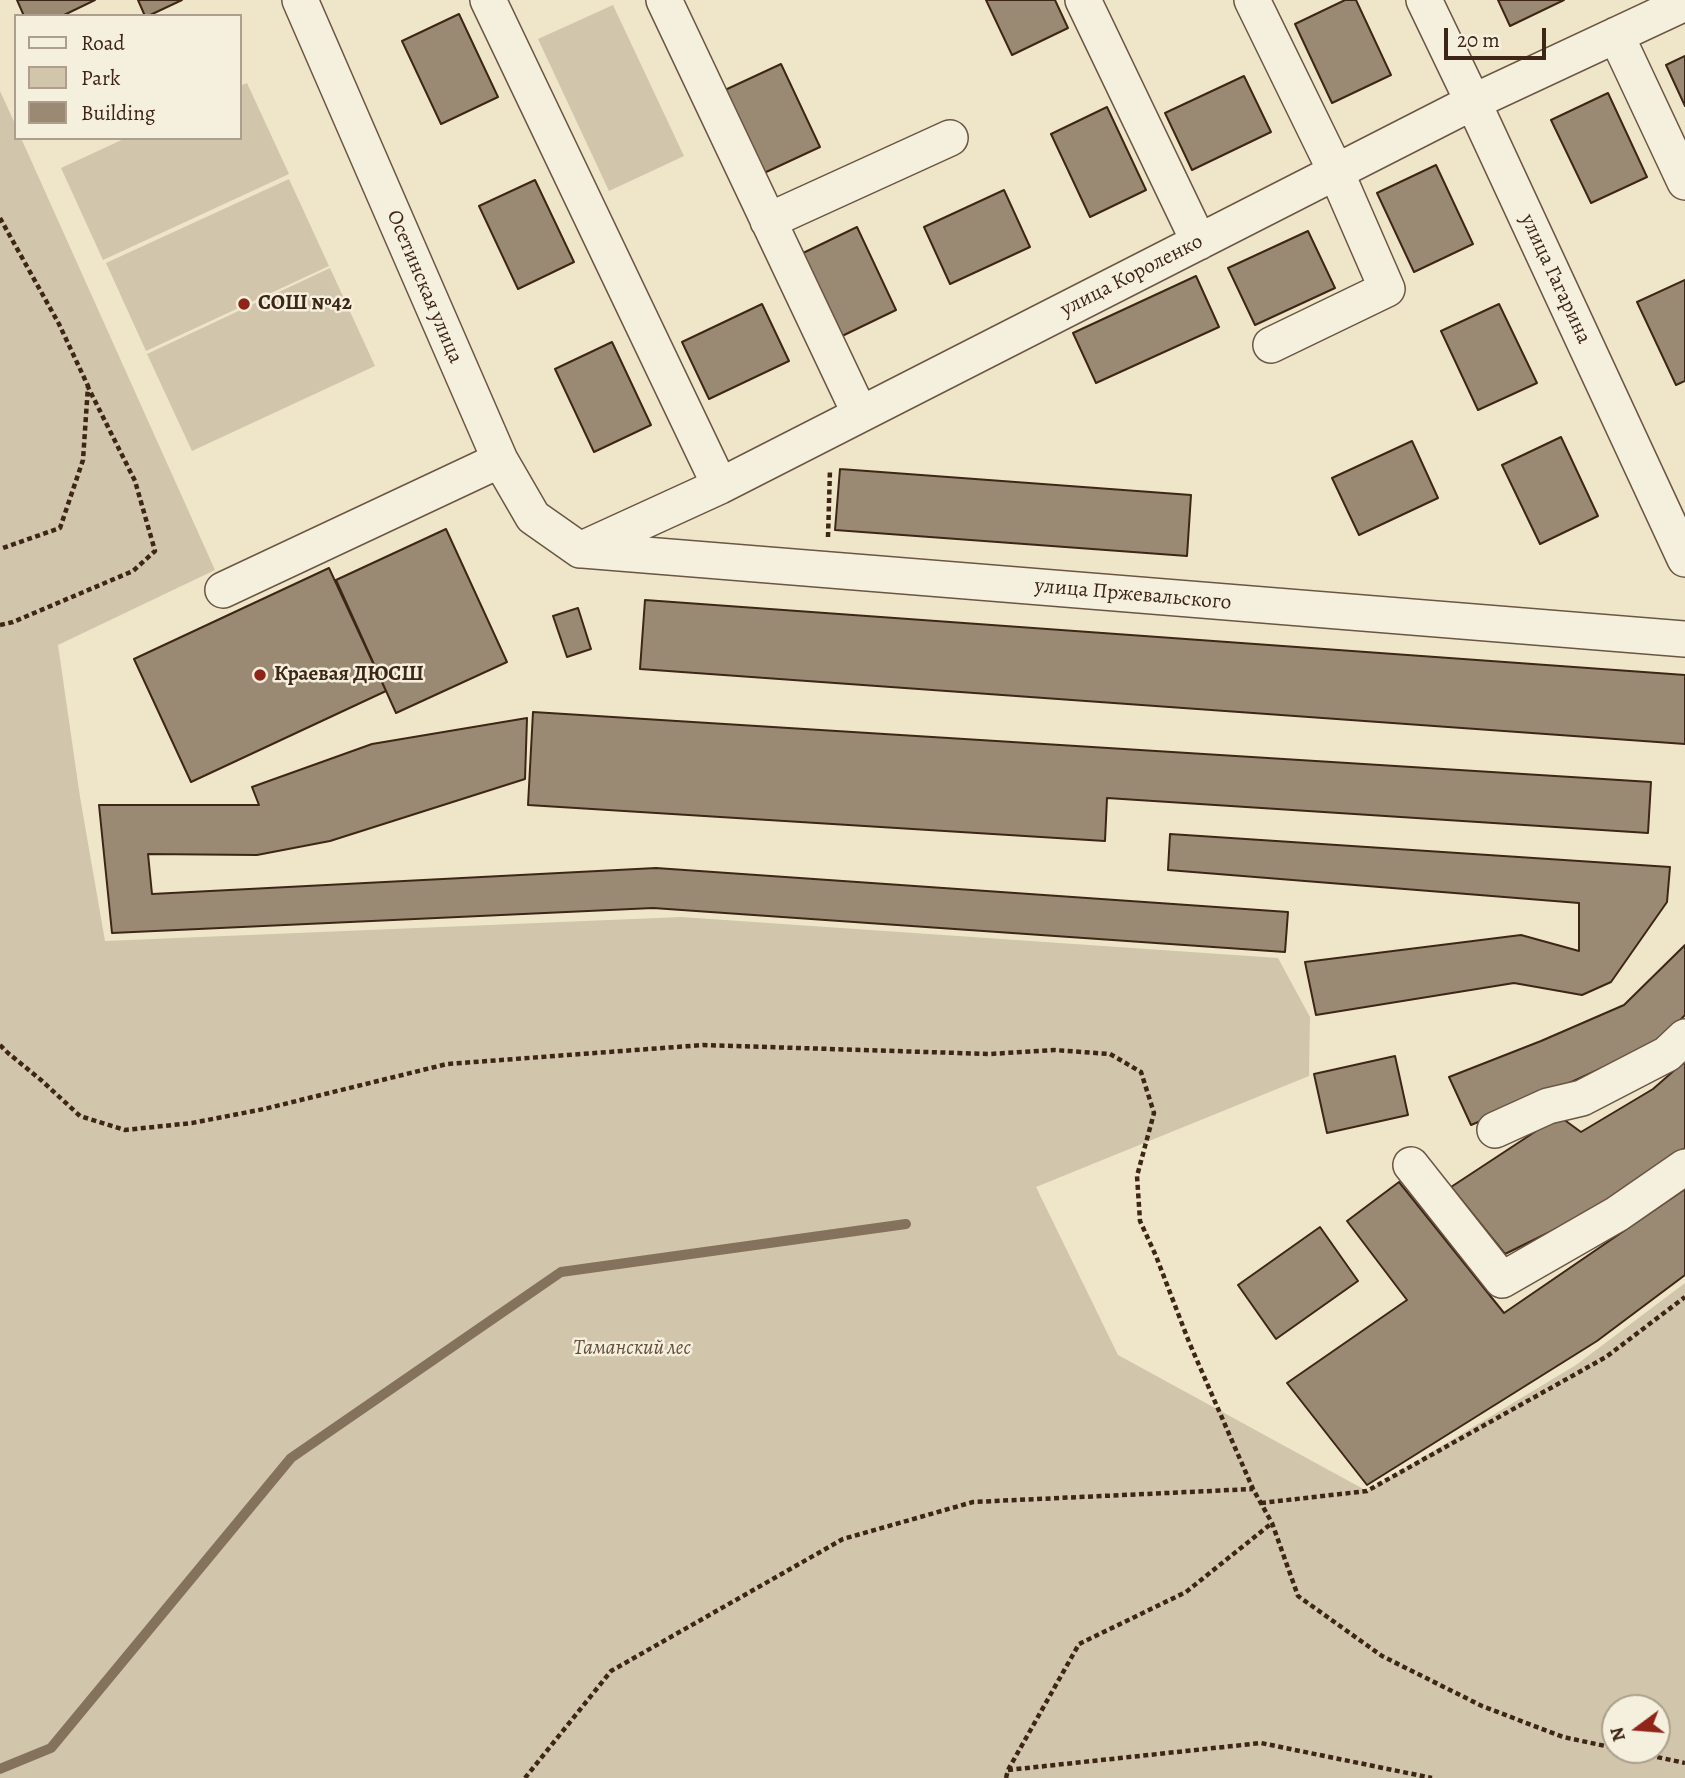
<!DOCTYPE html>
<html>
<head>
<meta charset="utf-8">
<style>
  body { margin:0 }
  #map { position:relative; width:1685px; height:1778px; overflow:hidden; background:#efe6ca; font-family:Alegreya,serif }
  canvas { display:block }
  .legend { position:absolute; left:14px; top:14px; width:228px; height:126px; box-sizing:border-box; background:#f5efdd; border:2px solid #ac9f8d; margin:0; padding:9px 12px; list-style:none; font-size:21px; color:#3e2616 }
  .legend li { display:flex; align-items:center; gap:14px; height:35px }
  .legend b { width:35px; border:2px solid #ac9f8d }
  .north { position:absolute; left:1601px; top:1694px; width:70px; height:70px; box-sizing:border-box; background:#f5efdd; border:2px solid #ac9f8d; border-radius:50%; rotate:254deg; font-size:19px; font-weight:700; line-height:28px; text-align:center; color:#3e2616 }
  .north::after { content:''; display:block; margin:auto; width:24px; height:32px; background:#8f2418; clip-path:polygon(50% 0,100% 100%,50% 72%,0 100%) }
  .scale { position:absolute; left:1444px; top:28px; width:102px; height:32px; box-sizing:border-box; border:4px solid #3e2616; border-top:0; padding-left:9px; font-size:21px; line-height:24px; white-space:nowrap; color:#3e2616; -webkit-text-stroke:5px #f5efdd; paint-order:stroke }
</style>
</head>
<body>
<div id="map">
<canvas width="1685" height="1778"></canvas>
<ul class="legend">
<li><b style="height:9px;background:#f5efdd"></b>Road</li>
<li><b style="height:19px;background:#d1c5ab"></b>Park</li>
<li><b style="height:19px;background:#9a8a74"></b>Building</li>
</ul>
<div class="north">N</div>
<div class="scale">20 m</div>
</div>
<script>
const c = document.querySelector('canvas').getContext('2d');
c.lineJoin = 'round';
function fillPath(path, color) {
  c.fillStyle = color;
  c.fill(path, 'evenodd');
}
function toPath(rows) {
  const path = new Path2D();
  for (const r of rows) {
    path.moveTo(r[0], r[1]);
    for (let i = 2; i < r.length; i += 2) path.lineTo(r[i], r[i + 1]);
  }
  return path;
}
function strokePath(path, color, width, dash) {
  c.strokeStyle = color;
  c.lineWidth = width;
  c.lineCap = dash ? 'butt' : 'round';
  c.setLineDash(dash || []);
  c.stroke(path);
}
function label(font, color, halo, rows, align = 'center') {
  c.font = font + ' Alegreya,serif';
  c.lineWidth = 5;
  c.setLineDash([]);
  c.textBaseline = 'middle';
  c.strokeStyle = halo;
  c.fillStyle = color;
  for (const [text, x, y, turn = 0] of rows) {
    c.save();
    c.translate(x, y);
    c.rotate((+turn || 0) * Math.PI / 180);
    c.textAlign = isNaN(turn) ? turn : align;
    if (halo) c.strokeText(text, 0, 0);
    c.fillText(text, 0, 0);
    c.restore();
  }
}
const green = toPath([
  [613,5,684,156,609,191,538,39],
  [247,83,289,174,103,260,61,168,126,138,240,138,240,86],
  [0,91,16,126,16,138,21,138,215,570,58,645,80,797,105,941,681,917,1278,958,1310,1017,1309,1076,1036,1187,1118,1355,1367,1491,1576,1365,1685,1283,1685,1778,0,1778],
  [1615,1708,1657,1708,1657,1750,1615,1750],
  [289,179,329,266,146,351,106,263],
  [330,268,375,366,192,451,147,354]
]);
const stream = toPath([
  [0,1769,51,1748,291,1458,561,1272,906,1224]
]);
const building = toPath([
  [17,0,95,0,62,16,24,16,17,0],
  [138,0,182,0,148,16,145,16,138,0],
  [986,0,1055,0,1068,28,1012,55,986,0],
  [1345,0,1356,0,1391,75,1332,103,1295,24,1345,0],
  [1498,0,1564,0,1510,26,1498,0],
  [459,14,498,97,441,124,402,41,459,14],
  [1685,56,1685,106,1666,65,1685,56],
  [781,64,820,147,764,173,725,90,781,64],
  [1244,76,1271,132,1192,170,1165,113,1244,76],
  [1608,93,1647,177,1591,203,1551,120,1608,93],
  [1107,107,1146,190,1090,217,1051,134,1107,107],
  [1436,165,1473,244,1414,272,1377,193,1436,165],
  [535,180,574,262,518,289,479,206,535,180],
  [1004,190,1030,247,950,284,924,227,1004,190],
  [857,227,896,310,840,337,801,254,857,227],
  [1308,231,1335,288,1255,325,1228,268,1308,231],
  [1196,276,1219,327,1096,383,1073,333,1196,276],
  [1685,280,1685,381,1676,385,1637,302,1685,280],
  [762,304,789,361,709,399,682,342,762,304],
  [1499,304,1537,383,1478,410,1441,331,1499,304],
  [612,342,651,425,594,452,555,369,612,342],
  [1561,437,1598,516,1540,544,1502,465,1561,437],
  [1412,441,1438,498,1359,535,1332,478,1412,441],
  [840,469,1191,495,1187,556,835,530,840,469],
  [446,529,507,662,396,713,336,580,446,529],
  [329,568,386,691,191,782,134,659,329,568],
  [645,600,1685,675,1685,744,640,669,645,600],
  [578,608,591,649,567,657,553,616,578,608],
  [533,712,1651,782,1648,833,1107,798,1105,841,528,805,533,712],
  [527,718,525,779,330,841,257,855,148,854,152,894,656,868,1288,912,1285,952,653,908,112,933,99,805,259,805,252,787,372,744,527,718],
  [1170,834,1670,867,1667,902,1611,982,1582,995,1514,983,1316,1015,1305,962,1521,935,1579,951,1579,903,1168,870,1170,834],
  [1685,945,1685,1015,1659,1042,1543,1095,1471,1125,1449,1077,1541,1041,1624,1005,1685,945],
  [1395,1056,1408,1115,1327,1133,1314,1074,1395,1056],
  [1685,1061,1685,1148,1613,1201,1505,1254,1451,1187,1559,1116,1581,1132,1653,1089,1685,1061],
  [1399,1182,1504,1313,1685,1189,1685,1275,1597,1341,1367,1485,1287,1383,1407,1300,1347,1221,1399,1182],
  [1320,1227,1358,1281,1276,1339,1238,1285,1320,1227]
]);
const path = toPath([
  [0,218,59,324,88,386,83,460,60,528,0,549],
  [828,537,830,469],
  [0,625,13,622,133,571,155,551,135,481,88,387],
  [0,1045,8,1053,41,1080,80,1116,125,1130,192,1123,264,1109,447,1064,703,1045,990,1054,1054,1050,1110,1054,1141,1072,1154,1113,1137,1176,1140,1221,1156,1256,1189,1342,1253,1489,1272,1523,1298,1596,1382,1656,1482,1706,1563,1737,1615,1748],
  [1261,1503,1367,1491,1606,1357,1685,1297],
  [1624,1750,1685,1763],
  [1008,1770,1261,1743,1432,1778],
  [525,1778,611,1671,843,1539,973,1502,1253,1489],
  [1006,1778,1008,1770,1079,1644,1186,1592,1272,1523]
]);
const minor = toPath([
  [300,0,500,460,533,517,580,550],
  [488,0,720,486],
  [664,0,860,414],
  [1083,0,1199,242],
  [1252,0,1336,172,1387,289,1271,345],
  [1424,0,1473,102,1685,559],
  [1616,35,1685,182],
  [768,221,950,138],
  [580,550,720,486,1473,102,1685,3],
  [583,550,1685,639],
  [223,590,500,460],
  [1495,1130,1548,1106,1582,1098,1667,1054,1685,1037],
  [1411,1165,1502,1280,1617,1214,1685,1167]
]);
const markers = [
  [244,304,7,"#8f2418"],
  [260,675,7,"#8f2418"]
];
const streetNames = [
  ["улица Короленко",1132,276,-27],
  ["улица Гагарина",1555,279,65],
  ["Осетинская улица",424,287,67],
  ["улица Пржевальского",1133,595,5]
];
const poiNames = [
  ["СОШ №42",258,304],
  ["Краевая ДЮСШ",274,675]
];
const parkNames = [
  ["Таманский лес",632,1349]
];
fillPath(green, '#d1c5ab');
strokePath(stream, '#84725d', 10);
fillPath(building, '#9a8a74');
strokePath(building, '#3e2616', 2);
strokePath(minor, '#6a5643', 38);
strokePath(path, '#3e2616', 4.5, [5, 3.5]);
strokePath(minor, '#f5efdd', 35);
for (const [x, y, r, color] of markers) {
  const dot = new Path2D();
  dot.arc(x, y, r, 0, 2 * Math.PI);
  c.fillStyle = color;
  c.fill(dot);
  strokePath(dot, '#f5efdd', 2.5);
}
label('21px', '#3e2616', '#f5efdd', streetNames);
label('bold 21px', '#3e2616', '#f5efdd', poiNames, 'left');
label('italic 21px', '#634e3b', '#f5efdd', parkNames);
</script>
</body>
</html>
